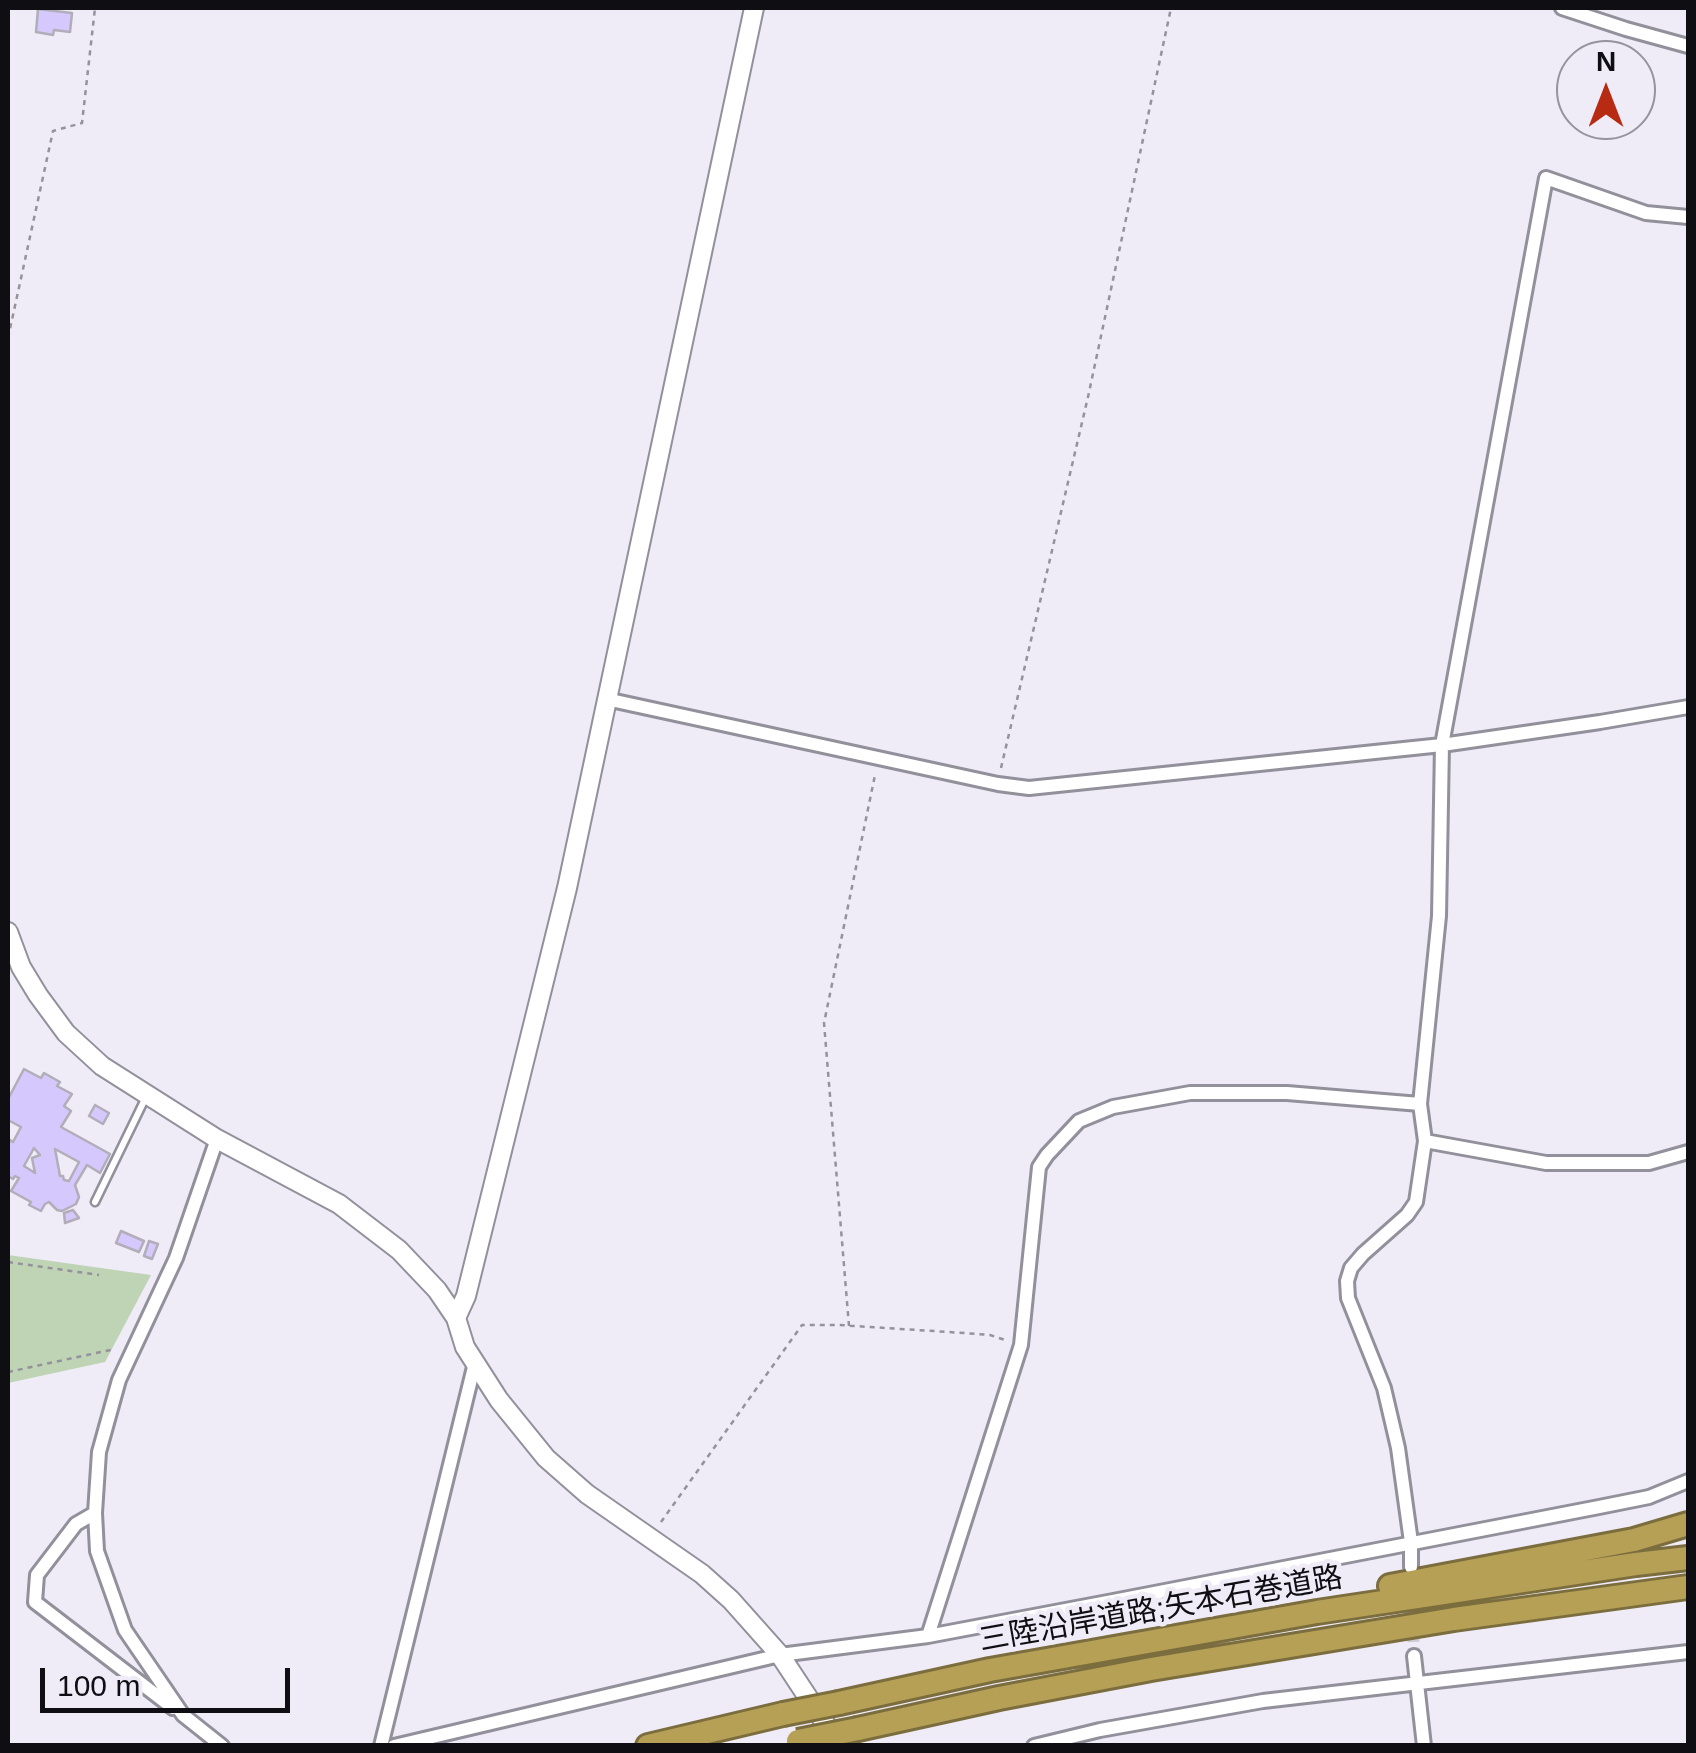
<!DOCTYPE html>
<html>
<head>
<meta charset="utf-8">
<style>
  body { margin:0 }
  #map { position:relative; width:1696px; height:1753px; overflow:hidden; background:#efecf8; font-family:Helvetica,sans-serif }
  canvas { display:block }
  .frame { position:absolute; inset:0; border:10px solid #0f0e12; pointer-events:none }
  .north { position:absolute; left:1556px; top:40px; width:100px; height:100px; box-sizing:border-box; background:#efecf8; border:2px solid #95939c; border-radius:50%; rotate:0deg; font-size:28px; font-weight:700; line-height:40px; text-align:center; color:#0f0e12 }
  .north::after { content:''; display:block; margin:auto; width:35px; height:45px; background:#b72b12; clip-path:polygon(50% 0,100% 100%,50% 72%,0 100%) }
  .scale { position:absolute; left:40px; top:1668px; width:250px; height:45px; box-sizing:border-box; border:5px solid #0f0e12; border-top:0; padding-left:12px; font-size:30px; line-height:35px; white-space:nowrap; color:#0f0e12; -webkit-text-stroke:8px #efecf8; paint-order:stroke }
</style>
</head>
<body>
<div id="map">
<canvas width="1696" height="1753"></canvas>
<div class="frame"></div>
<div class="north">N</div>
<div class="scale">100 m</div>
</div>
<script>
const c = document.querySelector('canvas').getContext('2d');
c.lineJoin = 'round';
function fillPath(path, color) {
  c.fillStyle = color;
  c.fill(path, 'evenodd');
}
function toPath(rows) {
  const path = new Path2D();
  for (const r of rows) {
    path.moveTo(r[0], r[1]);
    for (let i = 2; i < r.length; i += 2) path.lineTo(r[i], r[i + 1]);
  }
  return path;
}
function strokePath(path, color, width, dash) {
  c.strokeStyle = color;
  c.lineWidth = width;
  c.lineCap = dash ? 'butt' : 'round';
  c.setLineDash(dash || []);
  c.stroke(path);
}
function label(font, color, halo, rows, align = 'center') {
  c.font = font + ' Helvetica,"Noto Sans JP",sans-serif';
  c.lineWidth = 9;
  c.setLineDash([]);
  c.textBaseline = 'middle';
  c.strokeStyle = halo;
  c.fillStyle = color;
  for (const [text, x, y, turn = 0] of rows) {
    c.save();
    c.translate(x, y);
    c.rotate((+turn || 0) * Math.PI / 180);
    c.textAlign = isNaN(turn) ? turn : align;
    if (halo) c.strokeText(text, 0, 0);
    c.fillText(text, 0, 0);
    c.restore();
  }
}
const green = toPath([
  [8,1255,151,1275,105,1362,8,1383]
]);
const building = toPath([
  [38,9,72,13,70,32,54,30,53,35,36,32,38,9],
  [24,1069,41,1078,44,1073,60,1082,57,1086,72,1094,64,1106,71,1111,61,1127,110,1154,100,1173,87,1165,75,1185,79,1197,76,1204,62,1211,57,1210,49,1202,45,1204,41,1211,29,1205,31,1202,11,1191,19,1178,15,1176,13,1179,8,1176,8,1146,10,1140,13,1142,21,1127,8,1120,8,1099,24,1069],
  [34,1148,40,1155,32,1158,35,1173,24,1166,34,1148],
  [55,1149,79,1162,69,1181,64,1180,63,1176,60,1176,55,1149],
  [95,1105,109,1113,103,1124,89,1116,95,1105],
  [73,1210,79,1218,65,1223,64,1213,73,1210],
  [121,1231,144,1241,139,1252,116,1243,121,1231],
  [149,1241,158,1244,152,1259,144,1256,149,1241]
]);
const streetTunnel = toPath([
  [1412,1594,1414,1656]
]);
const path = toPath([
  [8,338,53,131,82,123,95,8],
  [1001,768,1088,397,1171,8],
  [8,1262,99,1275],
  [849,1326,824,1023,875,775],
  [8,1372,115,1349],
  [661,1522,802,1325,839,1325,964,1333,990,1335,1005,1340]
]);
const lane = toPath([
  [95,1202,146,1097]
]);
const street = toPath([
  [1562,8,1626,29,1688,46],
  [606,699,998,784,1029,788,1442,745,1600,722,1688,707],
  [217,1139,176,1258,119,1380,99,1452,95,1513,97,1551,125,1630,183,1715,222,1746],
  [1425,1141,1420,1104,1439,916,1442,745,1546,178,1646,213,1688,217],
  [95,1513,76,1524,37,1575,35,1602,173,1708],
  [1411,1567,1411,1542,1398,1448,1384,1388,1348,1298,1347,1281,1351,1268,1363,1254,1407,1215,1416,1202,1425,1141,1546,1163,1649,1163,1688,1152],
  [928,1636,1021,1345,1039,1167,1047,1155,1079,1121,1113,1107,1190,1093,1287,1093,1420,1104],
  [1414,1656,1424,1746],
  [381,1746,475,1363],
  [394,1746,780,1655,928,1636,1113,1601,1599,1507,1649,1497,1688,1481],
  [1034,1746,1100,1730,1263,1701,1688,1652]
]);
const secondary = toPath([
  [8,932,21,967,38,995,66,1033,102,1066,217,1139,339,1204,399,1250,437,1290,456,1318,465,1347,499,1400,546,1458,587,1494,702,1574,731,1600,780,1655,840,1746],
  [456,1318,466,1296,567,888,754,8]
]);
const highway = toPath([
  [1390,1586,1634,1540,1688,1524],
  [839,1703,990,1670,1317,1612,1636,1564,1688,1558],
  [858,1729,999,1698,1151,1669,1454,1619,1688,1587],
  [648,1746,783,1714]
]);
const highwayBridge = toPath([
  [783,1714,839,1703],
  [798,1741,858,1729]
]);
const streetNames = [
  ["三陸沿岸道路;矢本石巻道路",1161,1610,-10]
];
fillPath(green, '#bfd3b5');
fillPath(building, '#d5c8fc');
strokePath(building, '#b1aeb9', 2.5);
strokePath(streetTunnel, '#cdcbd6', 12, [12, 6]);
strokePath(lane, '#92909b', 11);
strokePath(street, '#92909b', 18);
strokePath(secondary, '#92909b', 22);
strokePath(highway, '#7b6d3e', 28);
strokePath(path, '#95929b', 2.5, [5, 5]);
strokePath(lane, '#fff', 6);
strokePath(street, '#fff', 12);
strokePath(secondary, '#fff', 18);
strokePath(highway, '#b5a055', 22);
strokePath(highwayBridge, '#7b6d3e', 28, []);
strokePath(highwayBridge, '#b5a055', 22);
label('30px', '#0f0e12', '#efecf8', streetNames);
</script>
</body>
</html>
